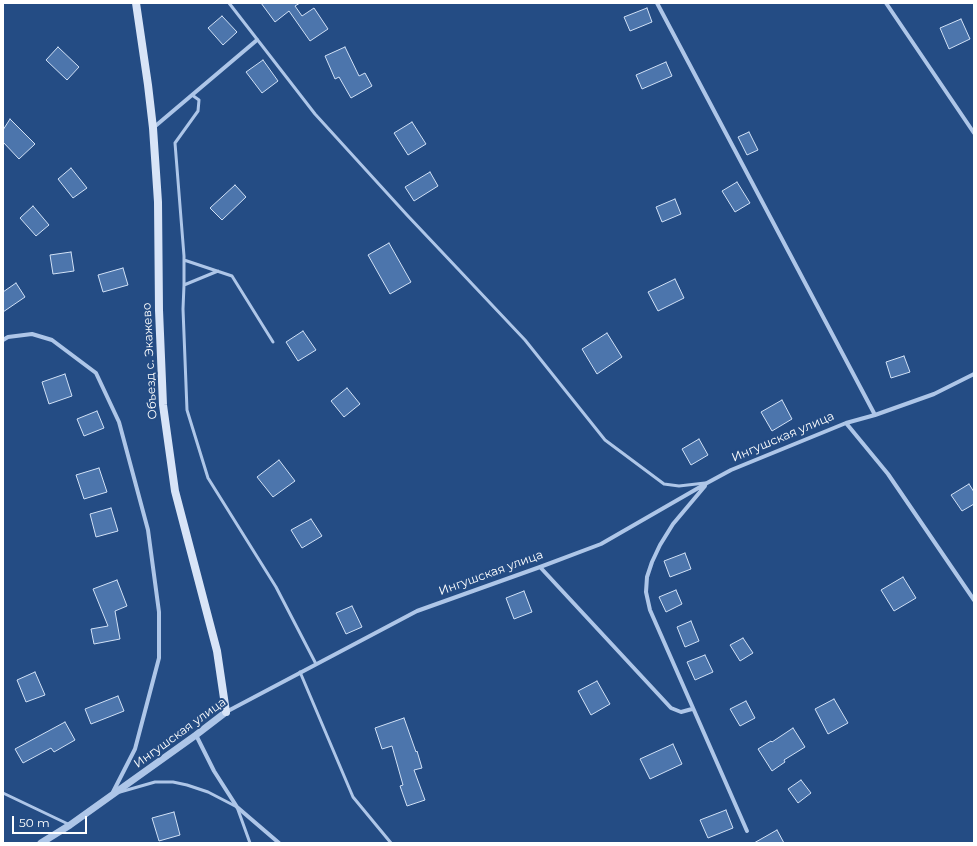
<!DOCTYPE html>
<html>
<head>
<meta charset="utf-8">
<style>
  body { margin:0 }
  #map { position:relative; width:977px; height:846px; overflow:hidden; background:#244c84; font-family:Montserrat,sans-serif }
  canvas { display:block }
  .frame { position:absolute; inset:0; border:4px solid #fff; pointer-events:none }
  .scale { position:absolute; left:12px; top:816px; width:75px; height:18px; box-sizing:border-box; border:2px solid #fff; border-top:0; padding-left:5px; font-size:12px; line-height:14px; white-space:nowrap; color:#fff; -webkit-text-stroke:3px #244c84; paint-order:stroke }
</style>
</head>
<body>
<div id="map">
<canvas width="977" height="846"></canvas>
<div class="frame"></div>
<div class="scale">50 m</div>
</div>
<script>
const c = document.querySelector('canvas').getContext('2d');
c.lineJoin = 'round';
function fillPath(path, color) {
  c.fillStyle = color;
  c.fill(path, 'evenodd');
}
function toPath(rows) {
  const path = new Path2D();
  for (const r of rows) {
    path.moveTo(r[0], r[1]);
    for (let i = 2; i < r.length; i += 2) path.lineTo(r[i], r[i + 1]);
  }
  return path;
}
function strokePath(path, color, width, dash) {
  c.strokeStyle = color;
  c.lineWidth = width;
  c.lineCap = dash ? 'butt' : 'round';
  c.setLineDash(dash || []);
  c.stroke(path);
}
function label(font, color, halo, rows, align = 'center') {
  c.font = font + ' Montserrat,sans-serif';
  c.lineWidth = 4;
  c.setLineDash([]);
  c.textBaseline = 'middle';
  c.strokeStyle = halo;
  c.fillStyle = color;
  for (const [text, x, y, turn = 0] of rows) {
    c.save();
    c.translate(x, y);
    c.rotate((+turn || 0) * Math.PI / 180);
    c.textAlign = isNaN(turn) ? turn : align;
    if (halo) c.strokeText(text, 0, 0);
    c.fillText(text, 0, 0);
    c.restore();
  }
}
const building = toPath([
  [261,3,300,3,295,6,302,16,314,8,328,29,310,41,289,11,275,22,261,3],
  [647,8,652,22,630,31,624,17,647,8],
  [222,16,237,32,223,45,208,28,222,16],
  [961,19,970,39,949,49,940,28,961,19],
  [58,47,79,67,67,80,46,60,58,47],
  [345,47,359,76,365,73,372,86,351,98,339,77,335,79,325,56,345,47],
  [263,60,278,81,262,93,246,72,263,60],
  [666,62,672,76,642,89,636,75,666,62],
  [10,119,35,144,19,159,3,142,3,130,10,119],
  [412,122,426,144,408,155,394,133,412,122],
  [749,132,758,150,747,155,738,137,749,132],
  [71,168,87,188,73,198,58,179,71,168],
  [430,172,438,186,414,201,405,187,430,172],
  [737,182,750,203,735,212,722,191,737,182],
  [235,185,246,197,222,220,210,208,235,185],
  [675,199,681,214,662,222,656,207,675,199],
  [33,206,49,225,36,236,20,218,33,206],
  [389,243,411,282,390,294,368,255,389,243],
  [71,252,74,271,53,274,50,255,71,252],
  [123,268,128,285,103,292,98,275,123,268],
  [675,279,684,298,658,311,648,292,675,279],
  [16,283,25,297,3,312,3,292,16,283],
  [303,331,316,350,298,361,286,342,303,331],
  [607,333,622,357,597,374,582,349,607,333],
  [904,356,910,372,891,378,886,362,904,356],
  [65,374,72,396,49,404,42,382,65,374],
  [347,388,360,404,344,417,331,401,347,388],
  [782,400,792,419,772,431,761,412,782,400],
  [97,411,104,428,84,436,77,419,97,411],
  [699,439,708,455,691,465,682,449,699,439],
  [279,460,295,481,273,497,257,477,279,460],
  [99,468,107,492,84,499,76,475,99,468],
  [969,484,974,492,974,504,962,511,951,495,969,484],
  [111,508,118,531,96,537,90,514,111,508],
  [311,519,322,536,302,548,291,530,311,519],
  [685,553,691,569,670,577,664,561,685,553],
  [903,577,916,598,894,611,881,590,903,577],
  [117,580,127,606,115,611,120,639,94,644,91,629,108,626,93,589,117,580],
  [676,590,682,604,666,612,659,597,676,590],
  [524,591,532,612,514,619,506,598,524,591],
  [352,606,362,627,346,634,336,613,352,606],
  [691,621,699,641,685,647,677,627,691,621],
  [743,638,753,653,740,661,730,645,743,638],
  [705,655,713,672,695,680,687,662,705,655],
  [35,672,45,695,26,702,17,680,35,672],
  [597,681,610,704,591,715,578,691,597,681],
  [118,696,124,711,91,724,85,709,118,696],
  [834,699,848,723,828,734,815,709,834,699],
  [746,701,755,718,740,726,730,709,746,701],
  [404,718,416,752,417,751,422,768,414,770,425,800,407,806,400,786,403,785,392,746,382,749,375,728,404,718],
  [65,722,75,740,54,752,51,748,23,763,15,749,65,722],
  [793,728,805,747,784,760,785,762,772,771,758,749,771,741,772,742,793,728],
  [673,744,682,764,650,779,640,759,673,744],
  [801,780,811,793,798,803,788,789,801,780],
  [726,810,733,828,708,838,700,820,726,810],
  [174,812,180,835,159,841,152,818,174,812],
  [777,830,784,843,754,843,777,830]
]);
const service = toPath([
  [229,3,315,114,407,215,525,340,605,440,664,484,679,486,705,483],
  [192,95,199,100,198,111,175,143,184,256,184,285,183,309,187,410,208,478,276,587,316,664],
  [184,260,232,276,273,342],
  [184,285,218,271],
  [300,672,353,797,391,843],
  [120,792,155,782,173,782,187,785,208,792,237,807,250,843],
  [3,793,68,824]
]);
const minor = toPath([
  [657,3,875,415],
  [886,3,974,133],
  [153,128,257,40],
  [3,340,8,337,32,334,52,340,96,373,119,422,148,530,159,612,159,658,135,749,113,792],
  [846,423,888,474,974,600],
  [705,486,673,524,660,545,652,562,647,577,646,592,650,610,747,831],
  [540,567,671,708,681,712,692,709],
  [226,712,417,611,540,567,601,544,707,483,731,470,846,423,875,415,934,394,974,374],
  [196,735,214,771,237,807,279,843]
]);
const tertiary = toPath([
  [41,843,70,825,196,735,226,712]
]);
const secondary = toPath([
  [136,3,148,85,153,128,158,202,159,310,163,405,175,491,217,651,226,712]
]);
const streetNames = [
  ["Объезд с. Экажево",150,361,-93],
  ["Ингушская улица",783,437,-23],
  ["Ингушская улица",491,573,-20],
  ["Ингушская улица",180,733,-36]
];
fillPath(building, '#4c75ac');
strokePath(building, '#d1e1f6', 1);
strokePath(service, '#aec6e8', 3);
strokePath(minor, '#aec6e8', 4);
strokePath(tertiary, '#aec6e8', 7);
strokePath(secondary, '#d8e4f7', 8);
label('12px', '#fff', '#244c84', streetNames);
</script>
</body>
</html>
